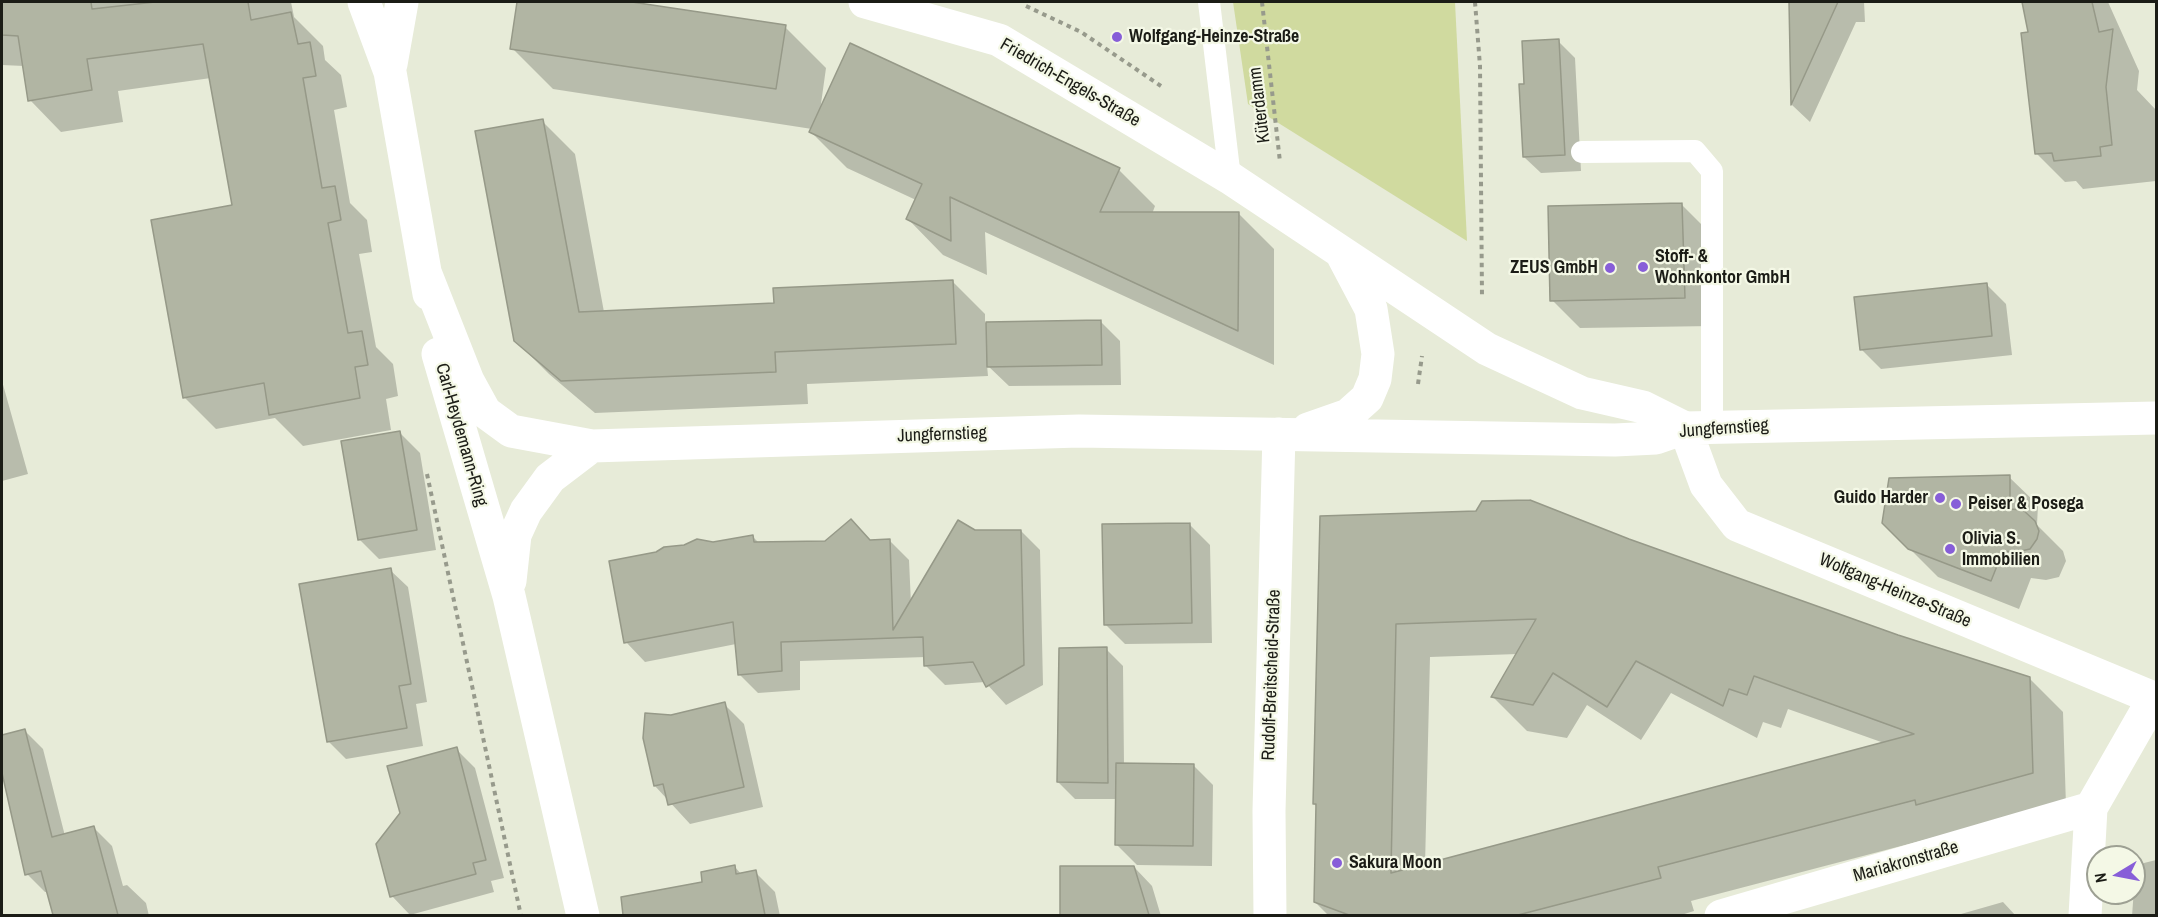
<!DOCTYPE html>
<html>
<head>
<meta charset="utf-8">
<style>
  body { margin:0 }
  #map { position:relative; width:2158px; height:917px; overflow:hidden; background:#e7ebd8; font-family:"Archivo Narrow",sans-serif }
  canvas { display:block }
  .frame { position:absolute; inset:0; border:3px solid #1b1c16; pointer-events:none }
  .north { position:absolute; left:2086px; top:845px; width:60px; height:60px; box-sizing:border-box; background:#f4f8e6; border:2px solid #9da093; border-radius:50%; rotate:260deg; font-size:16px; font-weight:700; line-height:24px; text-align:center; color:#1b1c16 }
  .north::after { content:''; display:block; margin:auto; width:21px; height:27px; background:#875ed8; clip-path:polygon(50% 0,100% 100%,50% 72%,0 100%) }
</style>
</head>
<body>
<div id="map">
<canvas width="2158" height="917"></canvas>
<div class="frame"></div>
<div class="north">N</div>
</div>
<script>
const c = document.querySelector('canvas').getContext('2d');
c.lineJoin = 'round';
function fillPath(path, color) {
  c.fillStyle = color;
  c.fill(path, 'evenodd');
}
function toPath(rows) {
  const path = new Path2D();
  for (const r of rows) {
    path.moveTo(r[0], r[1]);
    for (let i = 2; i < r.length; i += 2) path.lineTo(r[i], r[i + 1]);
  }
  return path;
}
function strokePath(path, color, width, dash) {
  c.strokeStyle = color;
  c.lineWidth = width;
  c.lineCap = dash ? 'butt' : 'round';
  c.setLineDash(dash || []);
  c.stroke(path);
}
function label(font, color, halo, rows, align = 'center') {
  c.font = font + ' "Archivo Narrow",sans-serif';
  c.lineWidth = 4.5;
  c.setLineDash([]);
  c.textBaseline = 'middle';
  c.strokeStyle = halo;
  c.fillStyle = color;
  for (const [text, x, y, turn = 0] of rows) {
    c.save();
    c.translate(x, y);
    c.rotate((+turn || 0) * Math.PI / 180);
    c.textAlign = isNaN(turn) ? turn : align;
    if (halo) c.strokeText(text, 0, 0);
    c.fillText(text, 0, 0);
    c.restore();
  }
}
const green = toPath([
  [1233,2,1455,2,1467,241,1248,104]
]);
const shadow = toPath([
  [2,2,291,2,294,17,323,46,325,60,341,75,347,107,334,110,350,203,367,220,372,252,359,254,376,347,393,364,398,396,386,399,391,430,303,446,275,418,216,429,184,397,234,207,211,78,118,91,123,122,61,132,30,100,24,66,2,65],
  [519,2,622,2,785,27,826,68,820,111,1119,170,1155,206,1152,214,1238,213,1274,249,1274,365,985,232,987,275,943,255,908,219,916,200,847,168,811,132,812,129,553,89,512,48],
  [1562,2,1631,2,1564,3],
  [1790,2,1864,2,1865,22,1856,22,1810,122,1792,105],
  [2024,2,2108,2,2139,71,2137,90,2156,110,2156,181,2083,189,2076,181,2065,182,2037,154,2029,33],
  [1558,41,1575,58,1581,171,1541,173,1524,157,1525,85],
  [542,121,575,154,604,312,775,304,953,282,985,314,985,323,1100,321,1120,341,1121,385,1009,386,987,365,988,376,807,384,808,404,595,413,549,374,516,341],
  [1682,205,1710,233,1713,326,1580,328,1552,300],
  [1986,284,2006,304,2012,355,1881,369,1861,349],
  [2,381,28,474,2,481],
  [400,433,420,453,436,550,379,559,359,539],
  [2009,477,2038,505,2037,525,2063,551,2066,561,2059,577,2046,580,2031,578,2019,609,1938,577,1883,522],
  [1321,517,1897,637,2029,678,2063,712,2066,806,1947,834,1691,901,1694,911,1678,916,1329,916,1315,902,1317,807,1314,804],
  [1518,654,1493,697,1527,731,1567,738,1587,705,1641,740,1671,693,1757,738,1763,722,1781,728,1788,709,1884,743,1425,866,1430,657],
  [851,521,871,541,890,541,909,560,911,604,974,532,1021,531,1040,550,1043,685,1006,705,985,682,945,685,926,666,926,657,800,661,800,690,758,693,739,674,736,644,645,662,626,642,713,544,752,536,760,544,826,542],
  [1190,525,1210,545,1212,643,1125,644,1105,624],
  [390,570,408,587,427,702,416,704,423,746,346,759,329,742],
  [1106,649,1123,666,1124,764,1193,765,1213,785,1212,866,1137,865,1117,845,1117,799,1075,799,1058,782],
  [724,704,744,724,763,807,690,824,655,786,671,716],
  [25,731,43,749,65,836,94,828,112,846,123,886,127,885,146,903,149,916,54,916,48,892,45,892,27,874,2,766,2,736],
  [456,749,475,768,504,878,491,881,494,892,410,915,392,896,402,814],
  [2156,860,2156,916,2132,916,2135,875,2144,863],
  [734,866,742,875,755,872,775,892,780,916,683,916,677,888,704,883],
  [1135,868,1152,886,1161,916,1071,916,1061,906],
  [2003,902,2016,916,1954,916]
]);
const building = toPath([
  [2,2,91,2,92,9,155,2,248,2,251,20,291,12,298,44,310,42,316,76,303,78,322,188,335,186,341,220,328,223,348,333,362,331,368,365,355,367,360,398,269,415,264,383,183,398,151,220,232,205,203,44,87,59,92,90,28,101,18,36,2,35,2,2],
  [517,2,632,2,786,25,776,89,510,49,517,2],
  [1789,2,1838,2,1791,105,1789,2],
  [2022,2,2092,2,2099,32,2113,29,2106,87,2112,145,2100,147,2101,156,2054,161,2052,153,2035,154,2021,33,2028,32,2022,2],
  [1559,39,1565,155,1523,157,1519,84,1524,84,1522,41,1559,39],
  [850,43,1120,168,1100,212,1239,212,1238,331,950,197,951,241,906,219,922,184,809,132,850,43],
  [543,119,579,312,774,303,773,288,953,280,956,344,775,352,776,372,561,381,514,341,475,131,543,119],
  [1682,203,1685,298,1550,301,1548,206,1682,203],
  [1987,283,1992,336,1860,350,1854,297,1987,283],
  [1101,320,1102,365,987,367,986,322,1101,320],
  [400,431,417,530,358,540,341,441,400,431],
  [2010,475,2010,509,2023,510,2035,521,2039,531,2037,539,2030,549,2017,552,2003,551,1991,581,1908,549,1882,523,1889,478,2010,475],
  [1530,500,1629,539,1898,635,2030,677,2033,773,1916,805,1915,800,1658,867,1661,878,1518,915,1349,915,1314,902,1316,804,1313,804,1320,516,1476,511,1482,501,1530,500],
  [1536,619,1491,697,1533,705,1553,673,1607,707,1636,661,1723,706,1729,689,1747,695,1754,676,1914,734,1391,873,1396,624,1536,619],
  [851,519,870,540,890,539,893,630,958,520,975,530,1021,530,1024,665,986,687,973,662,924,666,923,637,781,642,782,671,738,675,733,622,624,643,609,561,656,552,664,547,684,545,697,539,713,542,753,535,754,542,825,541,851,519],
  [1190,523,1192,623,1104,625,1102,524,1190,523],
  [391,568,411,684,399,686,407,728,327,742,299,584,391,568],
  [1107,647,1108,783,1057,782,1059,648,1107,647],
  [725,702,744,787,668,805,663,784,654,786,643,738,645,713,671,715,725,702],
  [25,729,52,837,94,826,118,915,53,915,41,871,25,875,2,773,2,735,25,729],
  [457,747,486,860,473,863,476,874,390,897,376,844,400,813,387,766,457,747],
  [1116,763,1194,764,1193,846,1115,845,1116,763],
  [735,865,736,874,756,870,765,915,623,915,621,897,702,882,701,872,735,865],
  [1060,866,1134,866,1149,915,1060,915,1060,866]
]);
const path = toPath([
  [1262,2,1280,162],
  [1475,2,1480,66,1482,297],
  [1026,6,1081,32,1161,86],
  [1418,384,1422,356],
  [427,474,521,916]
]);
const service = toPath([
  [1209,2,1230,178],
  [1582,152,1695,151,1712,171,1712,428]
]);
const minor = toPath([
  [2156,418,1685,428,1706,485,1737,525,2156,699],
  [1270,916,1269,811,1279,434],
  [1721,916,2091,808],
  [2085,916,2091,808,2154,698]
]);
const secondary = toPath([
  [364,2,390,72,429,294],
  [865,2,999,40,1230,178,1487,349,1582,393,1643,407,1685,428],
  [391,64,402,2],
  [425,272,468,381,485,412,511,431,592,446,1079,431,1615,440,1656,438,1685,428],
  [438,354,509,596,583,916],
  [1308,429,1348,415,1367,398,1375,379,1378,354,1371,309,1343,256],
  [510,581,515,535,526,511,550,478,592,446]
]);
const markers = [
  [1117,37,6,"#875ed8"],
  [1643,267,6,"#875ed8"],
  [1610,268,6,"#875ed8"],
  [1940,498,6,"#875ed8"],
  [1956,504,6,"#875ed8"],
  [1950,549,6,"#875ed8"],
  [1337,863,6,"#875ed8"]
];
const poiNames = [
  ["Wolfgang-Heinze-Straße",1129,37],
  ["Stoff- &",1655,257],
  ["Wohnkontor GmbH",1655,278],
  ["ZEUS GmbH",1598,268,"right"],
  ["Guido Harder",1928,498,"right"],
  ["Peiser & Posega",1968,504],
  ["Olivia S.",1962,539],
  ["Immobilien",1962,560],
  ["Sakura Moon",1349,863]
];
const streetNames = [
  ["Friedrich-Engels-Straße",1070,83,30],
  ["Küterdamm",1260,105,-97],
  ["Jungfernstieg",1724,429,-4],
  ["Carl-Heydemann-Ring",461,435,74],
  ["Jungfernstieg",942,435,-2],
  ["Wolfgang-Heinze-Straße",1895,591,23],
  ["Rudolf-Breitscheid-Straße",1272,675,-88],
  ["Mariakronstraße",1906,862,-16]
];
fillPath(green, '#d0da9f');
fillPath(shadow, '#0003');
fillPath(building, '#b1b5a3');
strokePath(building, '#969988', 1.5);
strokePath(path, '#979a8c', 4, [4.5, 4.5]);
strokePath(service, '#fff', 22);
strokePath(minor, '#fff', 33);
strokePath(secondary, '#fff', 33);
for (const [x, y, r, color] of markers) {
  const dot = new Path2D();
  dot.arc(x, y, r, 0, 2 * Math.PI);
  c.fillStyle = color;
  c.fill(dot);
  strokePath(dot, '#f4f8e6', 2);
}
label('bold 18px', '#1b1c16', '#f4f8e6', poiNames, 'left');
label('18px', '#1b1c16', '#f4f8e6', streetNames);
</script>
</body>
</html>
